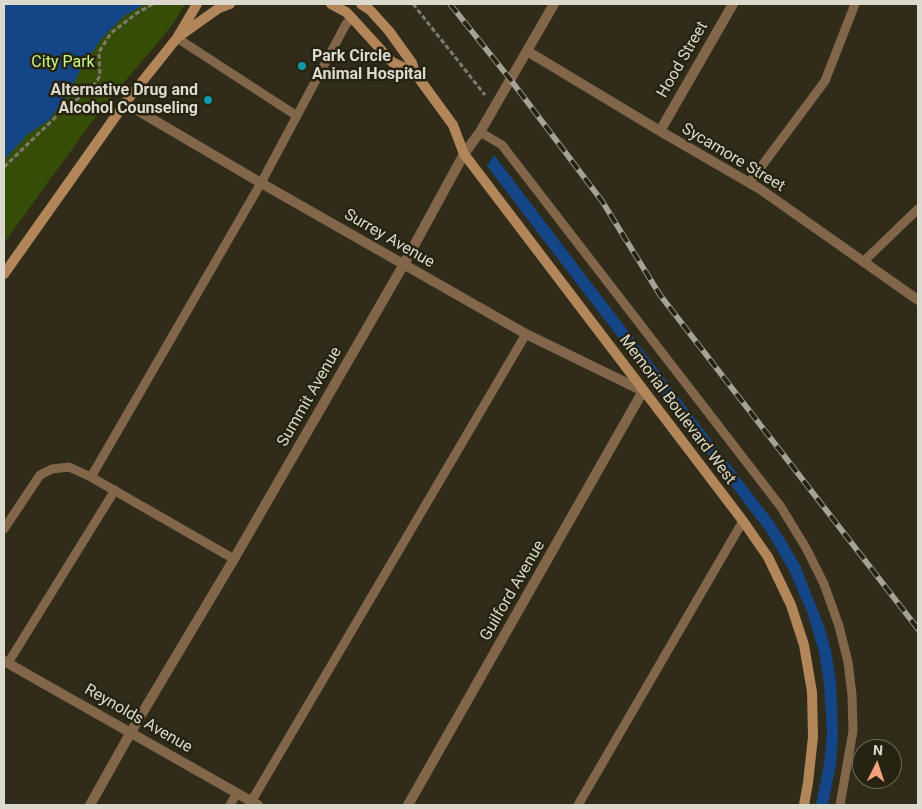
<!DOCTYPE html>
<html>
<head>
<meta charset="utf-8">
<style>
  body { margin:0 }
  #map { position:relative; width:922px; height:809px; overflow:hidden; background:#312c1a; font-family:Roboto,sans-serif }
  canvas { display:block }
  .frame { position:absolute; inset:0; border:5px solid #dcdacf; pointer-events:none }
  .north { position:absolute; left:852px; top:739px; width:50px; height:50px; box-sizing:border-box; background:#272311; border:1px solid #6f6c5d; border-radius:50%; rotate:4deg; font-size:14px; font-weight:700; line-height:20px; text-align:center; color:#dcdacf }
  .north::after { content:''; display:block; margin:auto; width:18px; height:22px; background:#f2a07f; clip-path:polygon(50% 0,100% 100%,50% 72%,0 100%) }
</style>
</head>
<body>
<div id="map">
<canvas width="922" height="809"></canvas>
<div class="frame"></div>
<div class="north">N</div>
</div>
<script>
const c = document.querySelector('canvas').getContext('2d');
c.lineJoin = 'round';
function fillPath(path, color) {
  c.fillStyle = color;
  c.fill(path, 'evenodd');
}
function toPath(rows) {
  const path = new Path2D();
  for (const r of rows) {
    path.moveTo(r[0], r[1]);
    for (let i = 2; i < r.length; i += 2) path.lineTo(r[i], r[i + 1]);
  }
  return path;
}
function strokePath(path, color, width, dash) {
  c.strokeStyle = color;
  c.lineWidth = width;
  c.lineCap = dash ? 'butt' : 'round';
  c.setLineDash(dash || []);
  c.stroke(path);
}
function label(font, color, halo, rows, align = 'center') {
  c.font = font + ' Roboto,sans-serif';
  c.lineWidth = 5;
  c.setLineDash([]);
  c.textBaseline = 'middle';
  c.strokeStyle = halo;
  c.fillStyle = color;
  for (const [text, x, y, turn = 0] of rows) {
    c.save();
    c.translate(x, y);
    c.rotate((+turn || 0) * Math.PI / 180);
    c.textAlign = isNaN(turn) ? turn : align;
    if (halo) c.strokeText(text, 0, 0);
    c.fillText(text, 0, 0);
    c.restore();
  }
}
const green = toPath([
  [4,4,185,4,175,21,160,40,102,108,4,243]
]);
const water = toPath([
  [4,4,145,4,124,16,102,38,82,67,66,98,49,120,28,134,4,160],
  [494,155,776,525,800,565,824,626,831,650,836,682,838,734,836,764,828,805,816,805,824,763,827,734,824,683,819,652,807,612,789,570,766,531,487,166]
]);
const path = toPath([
  [413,4,485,95],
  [4,167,63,110,92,88,100,76,99,52,111,33,137,13,153,4]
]);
const lane = toPath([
  [177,38,297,116],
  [480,132,502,145,781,507,806,548,824,584,839,626,848,662,852,695,853,731,840,805],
  [749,183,825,81,855,4],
  [863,262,918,209],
  [91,477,261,183,346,24,352,18],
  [4,529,40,475,52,469,69,467,91,477,234,559],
  [8,663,115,490],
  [251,802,526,334],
  [230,805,237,793],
  [578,805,743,521]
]);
const street = toPath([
  [527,51,660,131,760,189,918,300],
  [125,103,261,183,526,334,643,391,408,805],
  [660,131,733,4],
  [4,661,258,805],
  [90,805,131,732,234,559,404,264,464,154,480,132,554,4]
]);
const secondary = toPath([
  [331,4,346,12,352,18,392,62,415,73],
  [361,4,370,10,389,31,412,63,415,73,453,125,464,154,743,521,768,557,791,605,804,645,812,692,813,737,808,783,804,805],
  [181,35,219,8,230,4],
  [4,274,125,103,177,38,197,4]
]);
const rail = toPath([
  [450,4,510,79,602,201,660,295,918,629]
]);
const markers = [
  [302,66,5,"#0f9aa8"],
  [208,100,5,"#0f9aa8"]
];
const poiNames = [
  ["Park Circle",312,57],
  ["Animal Hospital",312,75],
  ["Alternative Drug and",198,91,"right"],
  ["Alcohol Counseling",198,109,"right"]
];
const streetNames = [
  ["Hood Street",683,60,-60],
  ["Sycamore Street",733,158,31],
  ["Surrey Avenue",389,239,30],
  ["Summit Avenue",310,397,-60],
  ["Memorial Boulevard West",677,410,53],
  ["Guilford Avenue",513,591,-60],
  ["Reynolds Avenue",138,719,30]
];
const parkNames = [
  ["City Park",63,63]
];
fillPath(green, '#364d08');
fillPath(water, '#144586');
strokePath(path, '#7e7a6c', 3, [5, 2.5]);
strokePath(lane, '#82664a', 9);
strokePath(street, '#82664a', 10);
strokePath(secondary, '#b28659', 10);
strokePath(rail, '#a6a396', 5.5);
strokePath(rail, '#272311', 4, [11]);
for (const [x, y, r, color] of markers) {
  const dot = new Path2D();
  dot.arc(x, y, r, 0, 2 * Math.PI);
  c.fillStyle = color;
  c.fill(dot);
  strokePath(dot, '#272311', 2);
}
label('bold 16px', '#dcdacf', '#272311', poiNames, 'left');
label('16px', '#dcdacf', '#272311', streetNames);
label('16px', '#c6f584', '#272311', parkNames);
</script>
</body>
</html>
